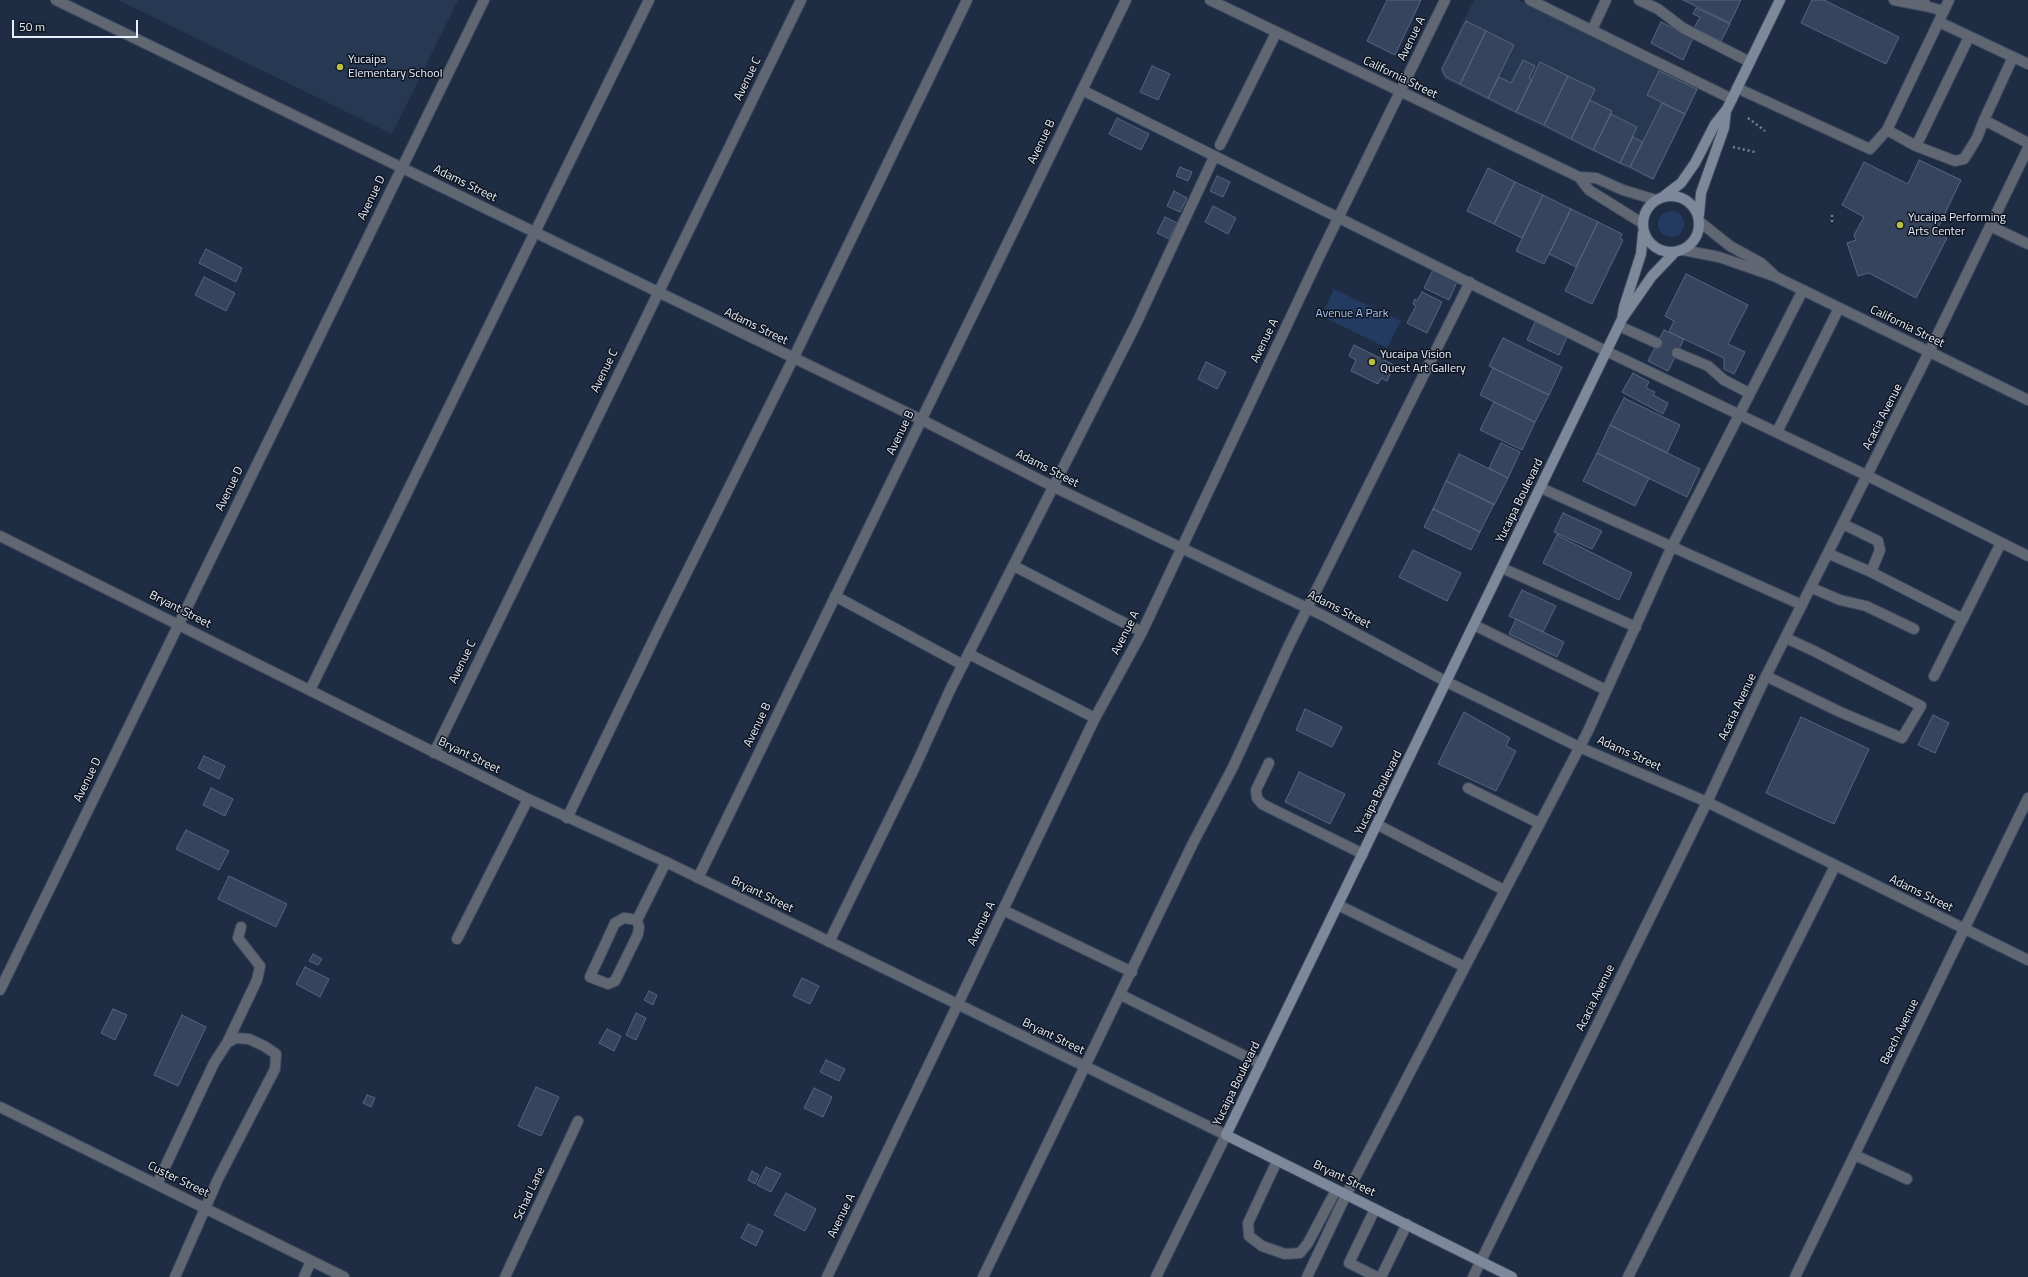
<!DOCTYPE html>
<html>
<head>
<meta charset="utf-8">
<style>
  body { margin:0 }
  #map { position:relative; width:2028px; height:1277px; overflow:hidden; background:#1f2d44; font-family:"Titillium Web",sans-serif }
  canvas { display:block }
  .scale { position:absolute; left:12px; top:20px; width:126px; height:18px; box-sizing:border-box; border:2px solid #e9f0fc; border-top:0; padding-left:5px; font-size:12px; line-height:14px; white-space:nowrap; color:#e9f0fc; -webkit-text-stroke:3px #0f1520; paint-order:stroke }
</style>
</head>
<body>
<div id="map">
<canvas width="2028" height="1277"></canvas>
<div class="scale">50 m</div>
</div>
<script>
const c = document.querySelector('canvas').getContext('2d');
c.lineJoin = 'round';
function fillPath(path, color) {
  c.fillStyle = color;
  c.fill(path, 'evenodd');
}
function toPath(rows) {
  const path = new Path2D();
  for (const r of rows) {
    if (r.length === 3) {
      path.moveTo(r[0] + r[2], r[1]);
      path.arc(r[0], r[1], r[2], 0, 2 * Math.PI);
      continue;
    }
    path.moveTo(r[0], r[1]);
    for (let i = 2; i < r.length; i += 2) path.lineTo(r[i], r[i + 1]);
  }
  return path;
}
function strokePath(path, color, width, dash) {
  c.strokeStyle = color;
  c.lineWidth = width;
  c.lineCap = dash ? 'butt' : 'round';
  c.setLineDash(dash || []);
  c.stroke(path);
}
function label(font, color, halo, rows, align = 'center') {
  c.font = font + ' "Titillium Web",sans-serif';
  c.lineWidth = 3;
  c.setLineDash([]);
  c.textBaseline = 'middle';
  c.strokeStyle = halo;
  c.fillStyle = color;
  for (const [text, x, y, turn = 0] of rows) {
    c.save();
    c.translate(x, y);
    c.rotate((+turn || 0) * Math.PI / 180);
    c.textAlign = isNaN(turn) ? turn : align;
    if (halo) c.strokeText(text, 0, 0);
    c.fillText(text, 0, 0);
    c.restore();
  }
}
const built = toPath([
  [118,0,458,0,392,134],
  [1474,0,1518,0,1699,88,1654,180,1652,180,1444,79,1440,69]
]);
const green = toPath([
  [1671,224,13],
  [1334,289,1401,321,1387,348,1322,316]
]);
const building = toPath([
  [1387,0,1421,0,1395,55,1367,41,1387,0],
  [1683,0,1741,0,1730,23,1683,0],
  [1812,0,1824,0,1899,37,1886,64,1801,23,1812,0],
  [1696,8,1730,24,1721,41,1694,28,1700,17,1693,14,1696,8],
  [1466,21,1486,31,1460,84,1446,77,1442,69,1466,21],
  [1661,22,1693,38,1683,60,1651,43,1661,22],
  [1486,31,1514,45,1488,98,1460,84,1486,31],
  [1523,60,1535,66,1529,78,1532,80,1516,112,1488,98,1499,77,1511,83,1523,60],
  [1540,62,1568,76,1544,125,1516,112,1540,62],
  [1152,66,1170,74,1158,100,1140,92,1152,66],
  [1659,71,1697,89,1685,114,1647,95,1659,71],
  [1568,76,1595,89,1571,139,1544,125,1568,76],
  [1590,100,1612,111,1593,150,1571,139,1590,100],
  [1662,103,1685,114,1653,179,1630,167,1662,103],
  [1611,114,1637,127,1620,163,1593,150,1611,114],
  [1117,118,1149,134,1141,150,1109,134,1117,118],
  [1633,137,1643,142,1630,167,1620,163,1633,137],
  [1919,160,1961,180,1936,232,1947,238,1916,298,1869,273,1858,276,1847,243,1856,240,1854,235,1864,217,1842,205,1864,162,1908,184,1919,160],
  [1180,167,1192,172,1188,181,1176,176,1180,167],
  [1488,168,1515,182,1494,224,1467,211,1488,168],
  [1217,176,1230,182,1223,197,1210,191,1217,176],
  [1515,182,1543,195,1522,238,1494,224,1515,182],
  [1174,191,1187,198,1180,212,1167,206,1174,191],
  [1543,195,1571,209,1544,264,1516,251,1543,195],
  [1213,206,1236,218,1228,234,1205,222,1213,206],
  [1571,209,1598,222,1576,267,1549,254,1571,209],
  [1165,217,1177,223,1169,239,1157,233,1165,217],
  [1598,222,1622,234,1620,238,1623,240,1592,304,1565,291,1598,222],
  [206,249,242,268,236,282,199,263,206,249],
  [1433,270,1457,282,1449,300,1424,288,1433,270],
  [1686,274,1748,305,1728,344,1745,352,1734,374,1724,369,1724,358,1669,332,1674,321,1665,316,1686,274],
  [204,277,235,293,226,311,195,295,204,277],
  [1422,292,1442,302,1427,333,1407,323,1416,306,1413,304,1415,299,1417,301,1422,292],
  [1535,322,1567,337,1559,355,1527,340,1535,322],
  [1664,330,1684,339,1668,371,1648,361,1664,330],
  [1503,338,1562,367,1549,395,1489,366,1503,338],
  [1354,345,1394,365,1387,381,1381,378,1378,384,1351,371,1356,360,1349,356,1354,345],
  [1206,362,1226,372,1217,389,1198,379,1206,362],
  [1493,368,1549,395,1535,422,1480,395,1493,368],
  [1633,373,1649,382,1646,388,1655,392,1653,395,1668,403,1663,414,1622,392,1633,373],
  [1624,398,1680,425,1667,453,1610,425,1624,398],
  [1494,402,1535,422,1522,450,1480,430,1494,402],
  [1610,425,1700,469,1687,497,1597,453,1610,425],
  [1501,443,1520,452,1508,478,1489,468,1501,443],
  [1597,453,1649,478,1635,506,1583,481,1597,453],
  [1459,454,1508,478,1494,505,1446,481,1459,454],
  [1446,481,1494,504,1480,532,1433,509,1446,481],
  [1433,509,1480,532,1471,550,1424,527,1433,509],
  [1563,513,1602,531,1592,549,1554,532,1563,513],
  [1557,535,1632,573,1619,600,1543,563,1557,535],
  [1413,550,1461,573,1447,601,1399,577,1413,550],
  [1522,590,1556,606,1543,632,1509,616,1522,590],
  [1516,619,1564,642,1557,657,1509,634,1516,619],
  [1305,709,1342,727,1332,747,1296,730,1305,709],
  [1464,712,1510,738,1506,746,1516,751,1496,791,1438,764,1464,712],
  [1933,715,1949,723,1935,753,1918,745,1933,715],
  [1801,717,1869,749,1834,824,1766,793,1801,717],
  [204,756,225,766,219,779,198,768,204,756],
  [1299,772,1345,794,1330,824,1285,802,1299,772],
  [211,788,233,799,225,816,203,805,211,788],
  [186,830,229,851,219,870,176,849,186,830],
  [229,876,287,904,276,927,218,899,229,876],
  [313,954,322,959,318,965,309,961,313,954],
  [305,967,329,979,320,997,296,984,305,967],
  [802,978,819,986,810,1004,793,996,802,978],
  [649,991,657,995,653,1005,644,1000,649,991],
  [113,1009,127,1015,115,1040,101,1033,113,1009],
  [636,1013,646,1018,636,1040,626,1035,636,1013],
  [182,1015,206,1027,178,1086,154,1075,182,1015],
  [607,1029,621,1036,614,1051,599,1043,607,1029],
  [826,1060,845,1069,839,1081,820,1072,826,1060],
  [536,1087,559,1097,541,1136,518,1126,536,1087],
  [814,1088,832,1097,823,1117,804,1108,814,1088],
  [367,1095,375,1098,371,1107,363,1103,367,1095],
  [766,1167,781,1174,771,1192,757,1185,766,1167],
  [752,1171,759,1175,755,1184,748,1180,752,1171],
  [786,1193,816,1209,805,1231,774,1215,786,1193],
  [748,1224,763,1231,756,1246,741,1238,748,1224]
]);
const path = toPath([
  [1748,118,1765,131],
  [1733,147,1755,152],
  [1832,222,1832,213]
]);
const service = toPath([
  [1530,0,1732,99],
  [1639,0,1658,9,1683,28,1750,62],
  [1894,0,1925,6],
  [1924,0,1925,6,1944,11],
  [1949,0,1887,130,1916,146,1955,161,1964,159,1977,138,1984,120,2028,143],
  [1939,22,2028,64],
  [1592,30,1606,0],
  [1737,88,1870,149,1887,130],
  [1082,90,1608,352,1868,476,2028,556],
  [1984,120,2013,57],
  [1220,145,1276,33],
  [1916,146,1969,37],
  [1990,226,2028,244],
  [1619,326,1657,343],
  [1677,353,1708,366,1724,380,1749,393],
  [1777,432,1839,308],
  [1541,488,1802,605],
  [1843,524,1878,541,1880,550,1871,572],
  [1829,554,1871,572,1963,619],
  [1014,566,1142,632],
  [1502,568,1636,627],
  [1812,588,1840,600,1866,606,1914,629],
  [835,596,963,665],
  [1474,625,1606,690],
  [969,654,1095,718],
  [1766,676,1840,712,1902,738,1921,706,1814,651,1786,638],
  [1934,676,2001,543],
  [310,690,649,0],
  [1269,763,1256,790,1257,798,1262,804,1363,854],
  [1468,788,1539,823],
  [567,818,662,622,793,359,967,0],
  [1378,825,1504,890],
  [1338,905,1465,967],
  [1003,910,1132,972],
  [637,920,624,918,615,923,590,977,608,984,615,981,638,934,639,927,637,920,666,862],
  [457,939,528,799],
  [829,942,915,767,950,690,1136,324,1214,157],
  [1121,995,1261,1064],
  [227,1043,257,980,260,966,238,938,241,927],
  [1855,1155,1907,1179],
  [1277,1161,1248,1223,1249,1236,1262,1246,1285,1254,1300,1253,1308,1243,1336,1190],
  [157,1184,214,1063,227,1043,236,1038,249,1039,264,1046,276,1054,275,1069,218,1179,175,1277],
  [1375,1209,1349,1263,1377,1277],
  [983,1277,1193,843,1233,767,1289,645,1470,282],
  [1307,1277,1346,1195,1588,731,1672,546,1803,290],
  [1381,1277,1407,1224],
  [1628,1277,1835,866]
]);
const minor = toPath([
  [56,0,922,420,1054,487,1324,616,1447,682,1579,747,1707,802,2028,960],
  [1700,222,1730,246,1761,263,1773,274],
  [1683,250,1719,257,1774,276,2028,400],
  [434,753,801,0],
  [698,878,1126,0],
  [0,990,484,0],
  [0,1107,344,1277],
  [304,1277,311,1261],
  [505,1277,578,1121],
  [827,1277,1095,718,1142,632,1320,255,1445,0],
  [1473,1277,1707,802,1766,676,1929,352,2028,148],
  [1795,1277,2028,798]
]);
const tertiary = toPath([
  [1210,0,1579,177,1596,178,1623,190,1656,200],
  [1579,177,1589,190,1642,223],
  [0,536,528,799,666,862,1226,1135,1156,1277]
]);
const secondary = toPath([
  [1671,224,28],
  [1664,196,1681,183,1695,163,1715,124,1727,109,1780,0],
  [1699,215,1701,193,1724,128,1726,111],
  [1622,319,1624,307,1641,254,1643,233],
  [1512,1277,1226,1135,1622,319,1652,276,1674,253]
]);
const markers = [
  [340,67,4,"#bdbf43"],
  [1900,225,4,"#bdbf43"],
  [1372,362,4,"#bdbf43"]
];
const streetNames = [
  ["Avenue A",1412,39,-64],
  ["California Street",1400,78,26],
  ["Avenue C",748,79,-64],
  ["Avenue B",1042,142,-64],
  ["Adams Street",465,184,26],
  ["Avenue D",372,198,-64],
  ["Adams Street",756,327,26],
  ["California Street",1907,327,26],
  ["Avenue A",1265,341,-64],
  ["Avenue C",605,371,-64],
  ["Acacia Avenue",1883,417,-63],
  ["Avenue B",901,433,-64],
  ["Adams Street",1047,469,27],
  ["Avenue D",230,489,-64],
  ["Yucaipa Boulevard",1520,501,-64],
  ["Bryant Street",180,610,27],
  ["Adams Street",1339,610,27],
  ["Avenue A",1126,633,-63],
  ["Avenue C",463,662,-64],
  ["Acacia Avenue",1738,707,-65],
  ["Avenue B",758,725,-64],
  ["Adams Street",1629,754,24],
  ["Bryant Street",469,756,26],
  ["Avenue D",88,780,-64],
  ["Yucaipa Boulevard",1379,793,-64],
  ["Adams Street",1921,894,26],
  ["Bryant Street",762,895,26],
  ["Avenue A",982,924,-64],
  ["Acacia Avenue",1596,998,-64],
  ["Beech Avenue",1900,1032,-64],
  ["Bryant Street",1053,1037,26],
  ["Yucaipa Boulevard",1237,1084,-64],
  ["Bryant Street",1344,1179,26],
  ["Custer Street",178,1180,26],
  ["Schad Lane",530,1194,-65],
  ["Avenue A",842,1216,-64]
];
const poiNames = [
  ["Yucaipa",348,60],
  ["Elementary School",348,74],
  ["Yucaipa Performing",1908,218],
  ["Arts Center",1908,232],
  ["Yucaipa Vision",1380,355],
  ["Quest Art Gallery",1380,369]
];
const parkNames = [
  ["Avenue A Park",1352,314]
];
fillPath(built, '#273853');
fillPath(green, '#233a61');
fillPath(building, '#36455d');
strokePath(building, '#566680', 1);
strokePath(service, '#3b485e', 12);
strokePath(minor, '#3b485e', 12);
strokePath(tertiary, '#3b485e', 12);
strokePath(secondary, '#3b485e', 12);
strokePath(path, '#758093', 2.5, [2, 3]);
strokePath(service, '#606773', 10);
strokePath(minor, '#606773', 10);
strokePath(tertiary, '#606773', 10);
strokePath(secondary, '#7d889a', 10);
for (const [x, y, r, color] of markers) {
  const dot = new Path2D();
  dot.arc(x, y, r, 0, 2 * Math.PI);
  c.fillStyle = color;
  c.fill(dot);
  strokePath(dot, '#0f1520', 1.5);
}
label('12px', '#e9f0fc', '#0f1520', streetNames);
label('12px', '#e9f0fc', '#0f1520', poiNames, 'left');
label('12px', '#a6c3f2', '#0f1520', parkNames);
</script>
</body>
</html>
